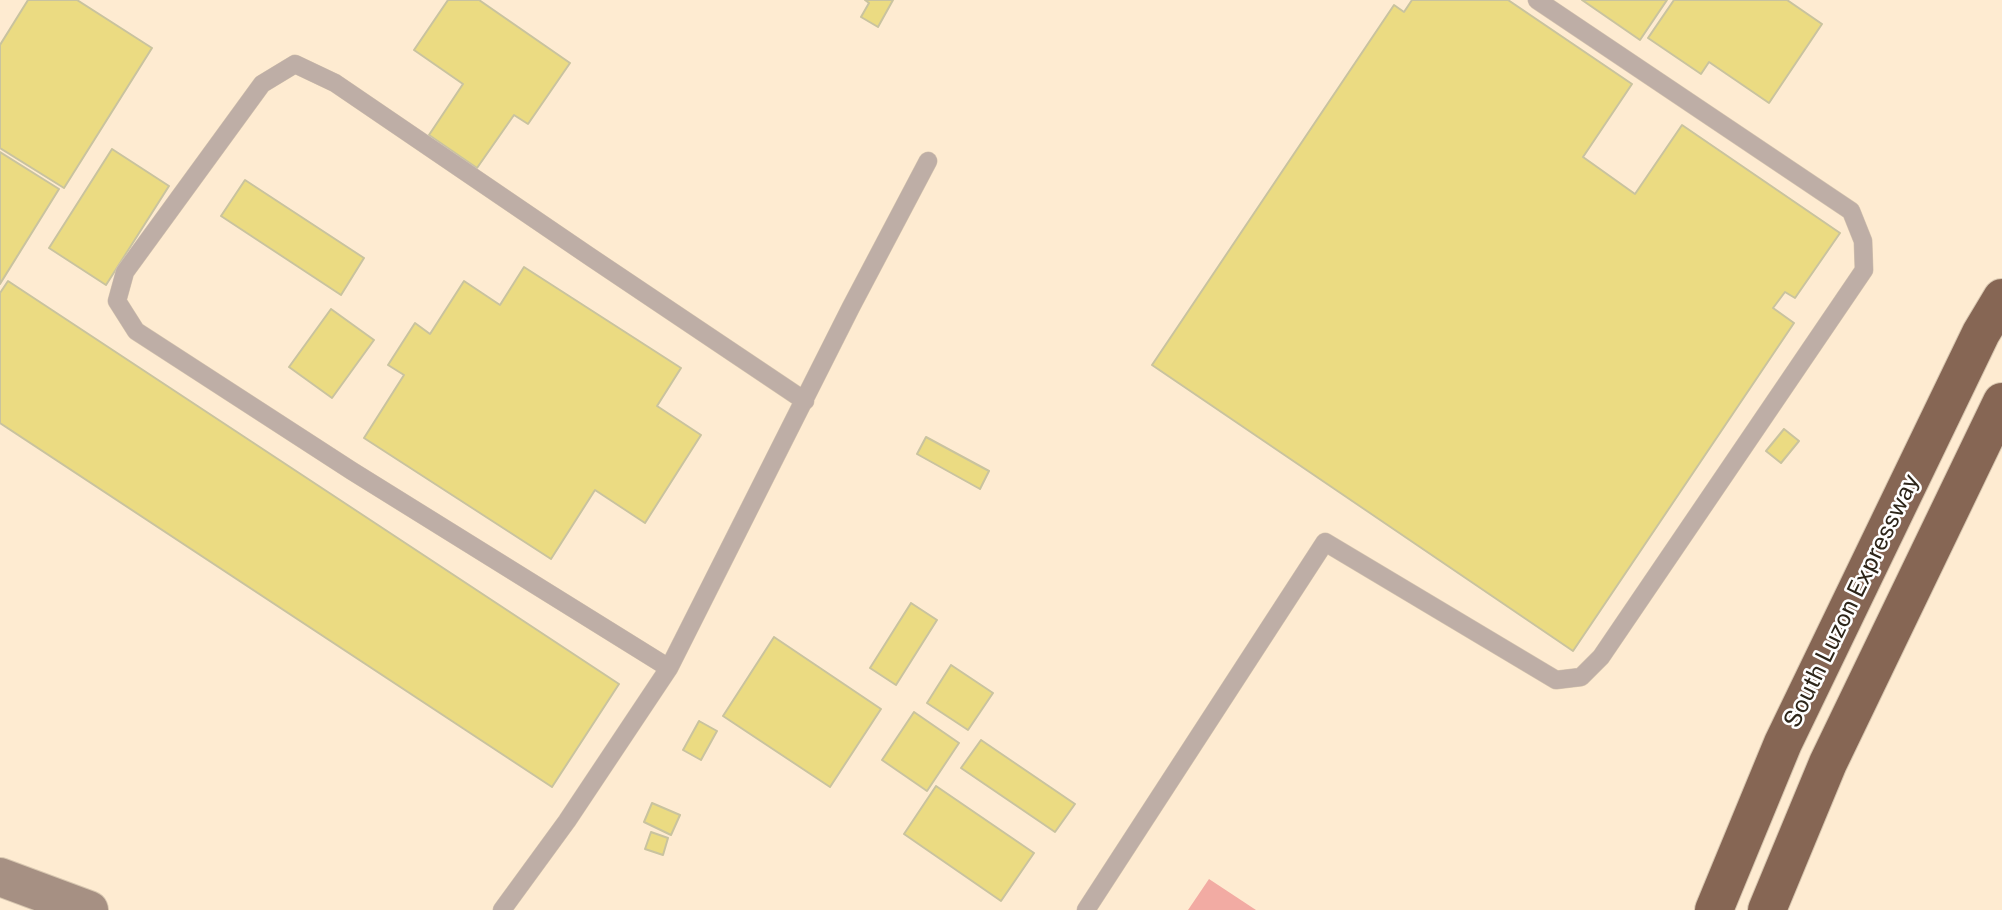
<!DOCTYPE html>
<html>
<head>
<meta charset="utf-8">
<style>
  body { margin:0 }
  canvas { display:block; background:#feebd1 }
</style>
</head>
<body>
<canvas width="2002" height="910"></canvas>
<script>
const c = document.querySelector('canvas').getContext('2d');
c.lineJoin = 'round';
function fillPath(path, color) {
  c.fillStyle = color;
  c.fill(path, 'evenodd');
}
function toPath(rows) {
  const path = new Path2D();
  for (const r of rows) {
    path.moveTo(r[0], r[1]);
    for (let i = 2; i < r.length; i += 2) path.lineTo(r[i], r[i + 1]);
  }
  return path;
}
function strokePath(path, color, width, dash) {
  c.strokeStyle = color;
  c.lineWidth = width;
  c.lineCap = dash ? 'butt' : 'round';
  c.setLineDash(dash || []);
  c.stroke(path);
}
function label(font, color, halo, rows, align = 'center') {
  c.font = font + ' "Public Sans",sans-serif';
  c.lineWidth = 5;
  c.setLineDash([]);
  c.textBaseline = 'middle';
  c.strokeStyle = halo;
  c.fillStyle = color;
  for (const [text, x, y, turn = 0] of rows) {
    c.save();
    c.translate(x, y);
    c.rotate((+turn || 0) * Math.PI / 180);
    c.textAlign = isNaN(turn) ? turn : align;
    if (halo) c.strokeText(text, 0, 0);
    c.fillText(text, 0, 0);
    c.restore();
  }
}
const green = toPath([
  [1209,879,1256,910,1188,910]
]);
const building = toPath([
  [28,0,77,0,152,48,64,188,0,148,0,45,28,0],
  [448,0,479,0,570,63,528,124,514,115,477,168,429,135,463,84,414,50,448,0],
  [865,0,893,0,878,27,861,17,869,3,865,0],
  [1412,0,1508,0,1632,84,1583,157,1635,194,1682,125,1840,233,1795,298,1785,292,1773,308,1794,323,1573,651,1152,365,1394,5,1404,12,1412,0],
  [1582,0,1667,0,1640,40,1582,0],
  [1674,0,1787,0,1822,24,1769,103,1709,62,1701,74,1648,38,1674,0],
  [112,149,169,186,106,285,49,248,112,149],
  [0,152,59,189,0,284,0,152],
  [245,180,364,258,341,295,221,216,245,180],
  [524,267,681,368,657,406,701,435,645,523,595,490,551,559,364,438,404,375,388,365,415,323,430,334,464,281,500,305,524,267],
  [8,281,619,684,552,787,0,423,0,293,8,281],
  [331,309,374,340,332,398,289,367,331,309],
  [1784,429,1799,441,1781,463,1766,451,1784,429],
  [926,437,989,471,980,489,917,454,926,437],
  [911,603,937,620,896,685,870,668,911,603],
  [774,637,881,709,830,787,723,716,774,637],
  [951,665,993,693,968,730,927,703,951,665],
  [914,712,959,743,927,791,882,760,914,712],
  [699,721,717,731,701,760,683,750,699,721],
  [981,740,1075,804,1055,832,961,768,981,740],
  [936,786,1034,853,1001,901,904,834,936,786],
  [652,803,680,815,671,835,644,822,652,803],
  [651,832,668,838,663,855,645,849,651,832]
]);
const lane = toPath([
  [669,668,352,471,136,331,117,301,125,272,262,84,295,64,335,83,589,256,805,401],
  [502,910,567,821,669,668,851,307,928,161],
  [1086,910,1325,542,1556,680,1581,677,1601,657,1864,270,1863,241,1851,211,1537,0]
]);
const secondary = toPath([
  [0,877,89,910]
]);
const highway = toPath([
  [1714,910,1783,743,1981,333,2002,298],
  [1767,910,1828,763,2002,402]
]);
const streetNames = [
  ["South Luzon Expressway",1852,601,-64]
];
fillPath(green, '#f2aba3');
fillPath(building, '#ebdb82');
strokePath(building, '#c9c39f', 2);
strokePath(lane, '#d8c7b0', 19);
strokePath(secondary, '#d8c7b0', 40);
strokePath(highway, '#d8c7b0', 40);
strokePath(lane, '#beaea6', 18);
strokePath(secondary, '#a69083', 38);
strokePath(highway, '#866654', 38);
label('24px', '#2d2519', '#fff', streetNames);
</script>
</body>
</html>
